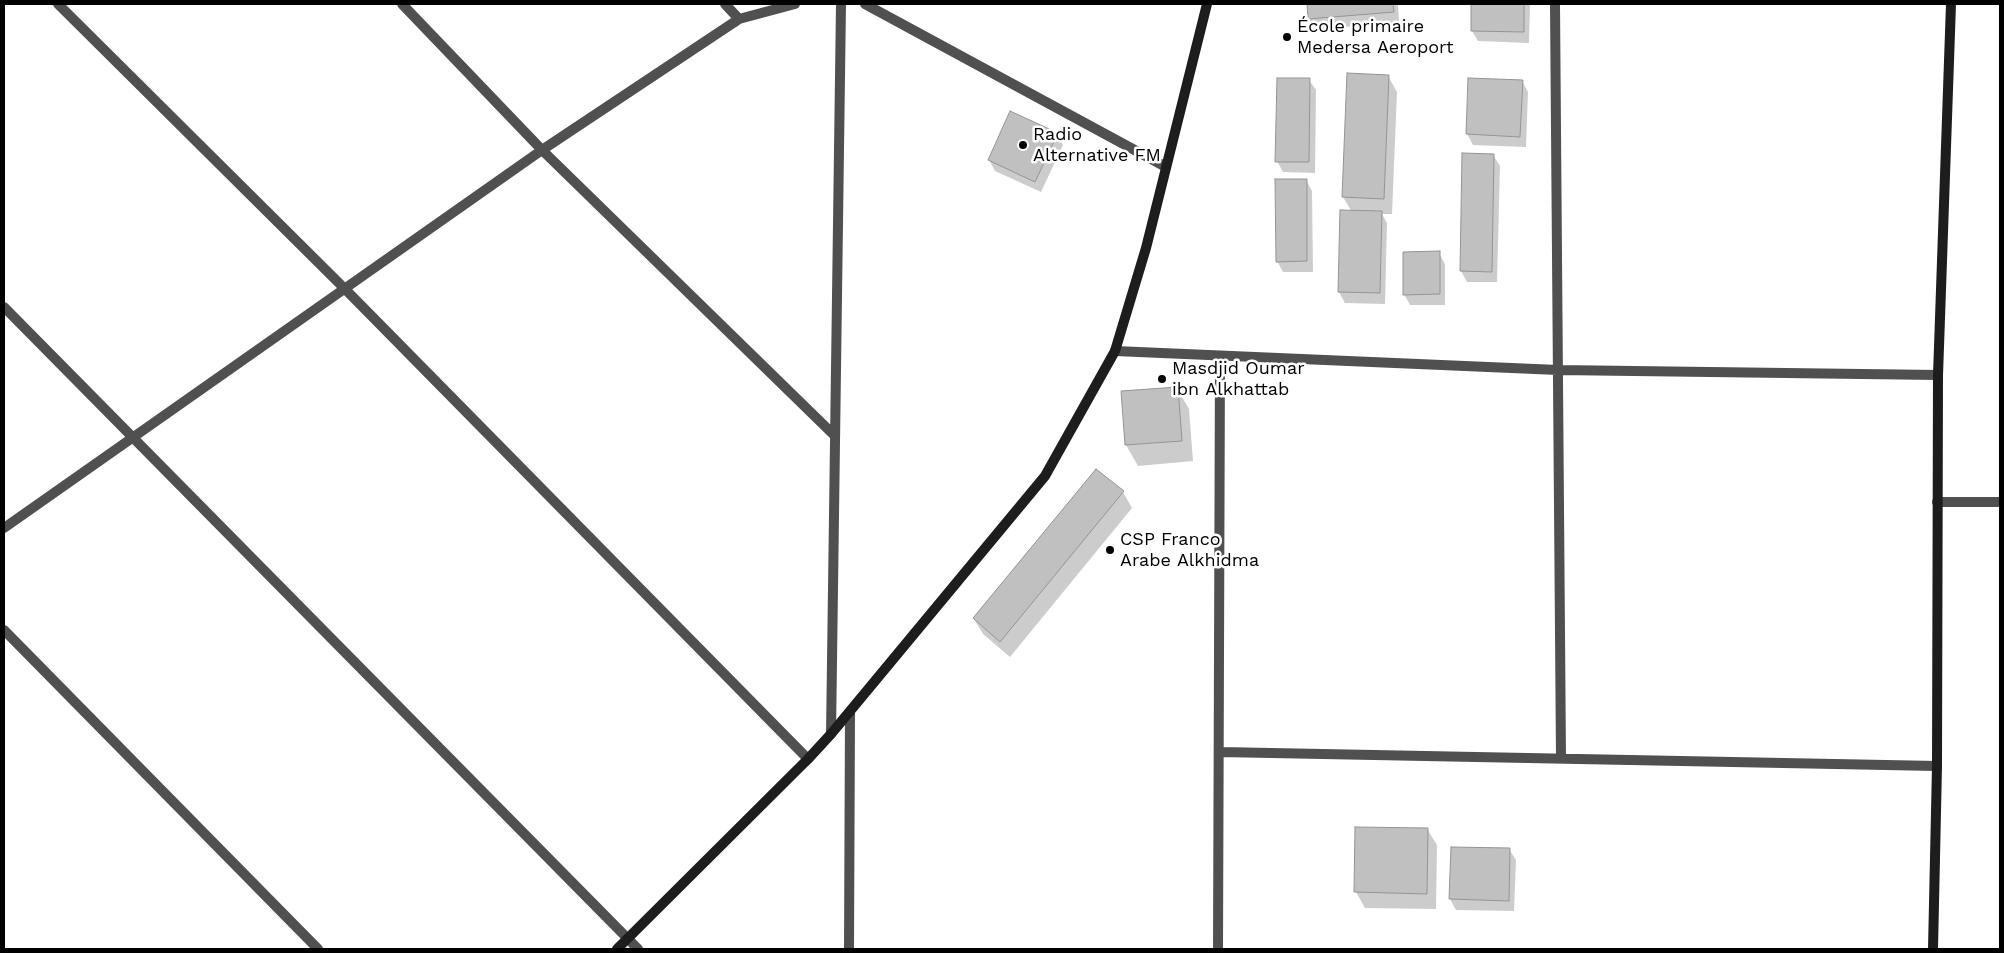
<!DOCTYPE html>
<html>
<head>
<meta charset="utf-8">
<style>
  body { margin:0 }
  #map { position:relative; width:2004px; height:953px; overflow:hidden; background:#fff; font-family:"Work Sans",sans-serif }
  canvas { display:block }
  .frame { position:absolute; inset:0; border:5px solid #000; pointer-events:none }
</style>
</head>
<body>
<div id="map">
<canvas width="2004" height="953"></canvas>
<div class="frame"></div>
</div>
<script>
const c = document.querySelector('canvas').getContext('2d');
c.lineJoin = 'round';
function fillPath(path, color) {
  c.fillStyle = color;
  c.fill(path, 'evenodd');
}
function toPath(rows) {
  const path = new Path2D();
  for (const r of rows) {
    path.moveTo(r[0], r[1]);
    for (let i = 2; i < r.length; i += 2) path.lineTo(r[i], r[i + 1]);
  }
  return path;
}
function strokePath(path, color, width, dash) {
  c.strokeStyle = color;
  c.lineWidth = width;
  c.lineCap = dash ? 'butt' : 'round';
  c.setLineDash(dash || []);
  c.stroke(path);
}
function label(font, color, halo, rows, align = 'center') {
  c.font = font + ' "Work Sans",sans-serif';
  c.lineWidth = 5;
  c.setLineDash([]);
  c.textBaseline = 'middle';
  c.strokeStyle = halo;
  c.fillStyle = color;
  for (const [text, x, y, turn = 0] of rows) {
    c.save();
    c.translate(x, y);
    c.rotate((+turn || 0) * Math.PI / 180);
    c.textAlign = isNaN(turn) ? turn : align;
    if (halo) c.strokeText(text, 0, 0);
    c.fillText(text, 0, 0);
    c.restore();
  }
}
const shadow = toPath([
  [1308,4,1398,4,1399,23,1315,29,1309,19],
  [1472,4,1530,4,1529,43,1478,41,1472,31],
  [1348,74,1388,76,1397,92,1392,214,1382,214,1387,223,1385,304,1345,303,1339,292,1342,212,1352,212,1343,197],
  [1470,79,1522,81,1528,92,1526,147,1473,145,1467,134],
  [1309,80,1316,90,1315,173,1283,172,1277,161],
  [1057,134,1063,145,1041,192,995,171,989,160],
  [1493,155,1500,166,1497,282,1467,282,1461,271],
  [1306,180,1312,191,1313,272,1283,272,1277,261],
  [1439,253,1445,264,1445,305,1410,305,1404,294],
  [1177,388,1189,409,1193,461,1138,466,1126,445,1122,392],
  [1123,492,1132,508,1010,657,983,634,974,619],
  [1356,829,1427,829,1437,845,1436,909,1365,908,1356,892],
  [1509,849,1516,860,1514,911,1456,910,1450,899]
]);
const building = toPath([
  [1307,4,1393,4,1394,12,1308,19,1307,4],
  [1471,4,1524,4,1524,32,1471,31,1471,4],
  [1347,73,1389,75,1384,199,1342,197,1347,73],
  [1277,78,1310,78,1309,162,1275,162,1277,78],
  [1468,78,1523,80,1520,137,1466,134,1468,78],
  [1010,111,1058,133,1035,182,988,160,1010,111],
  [1462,153,1494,154,1492,272,1460,271,1462,153],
  [1275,179,1307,179,1307,261,1276,262,1275,179],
  [1340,210,1382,211,1380,293,1338,292,1340,210],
  [1440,251,1440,294,1403,295,1403,252,1440,251],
  [1178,387,1182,441,1125,445,1121,391,1178,387],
  [1096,469,1124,491,1000,642,973,618,1096,469],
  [1355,827,1428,828,1427,894,1354,892,1355,827],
  [1451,847,1510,848,1509,901,1449,899,1451,847]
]);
const street = toPath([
  [58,4,345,289,808,759],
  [402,4,542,150,835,436],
  [725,4,739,19],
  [865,4,1166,167],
  [1555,4,1561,758],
  [4,307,638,949],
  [1115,351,1558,370,1938,375],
  [1937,502,2000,502],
  [4,528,542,150,739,19,795,4],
  [4,630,318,949],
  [831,734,841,4],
  [1220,752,1937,766],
  [849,949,850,712],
  [1218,949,1220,356]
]);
const secondary = toPath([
  [617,949,808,759,831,734,1045,476,1115,351,1146,248,1207,4],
  [1933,949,1937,766,1938,375,1951,4]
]);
const markers = [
  [1287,37,5,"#000"],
  [1023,145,5,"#000"],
  [1162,379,5,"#000"],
  [1110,550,5,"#000"]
];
const poiNames = [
  ["École primaire",1297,27],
  ["Medersa Aeroport",1297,48],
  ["Radio",1033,135],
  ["Alternative FM",1033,156],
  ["Masdjid Oumar",1172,369],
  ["ibn Alkhattab",1172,390],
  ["CSP Franco",1120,540],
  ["Arabe Alkhidma",1120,561]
];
fillPath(shadow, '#0003');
fillPath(building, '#c0c0c0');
strokePath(building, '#949494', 1);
strokePath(street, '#505050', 10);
strokePath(secondary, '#1d1d1d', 10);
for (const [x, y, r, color] of markers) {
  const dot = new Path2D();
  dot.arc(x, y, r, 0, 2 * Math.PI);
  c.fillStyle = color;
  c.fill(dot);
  strokePath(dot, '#fff', 2);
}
label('18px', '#000', '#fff', poiNames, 'left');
</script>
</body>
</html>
